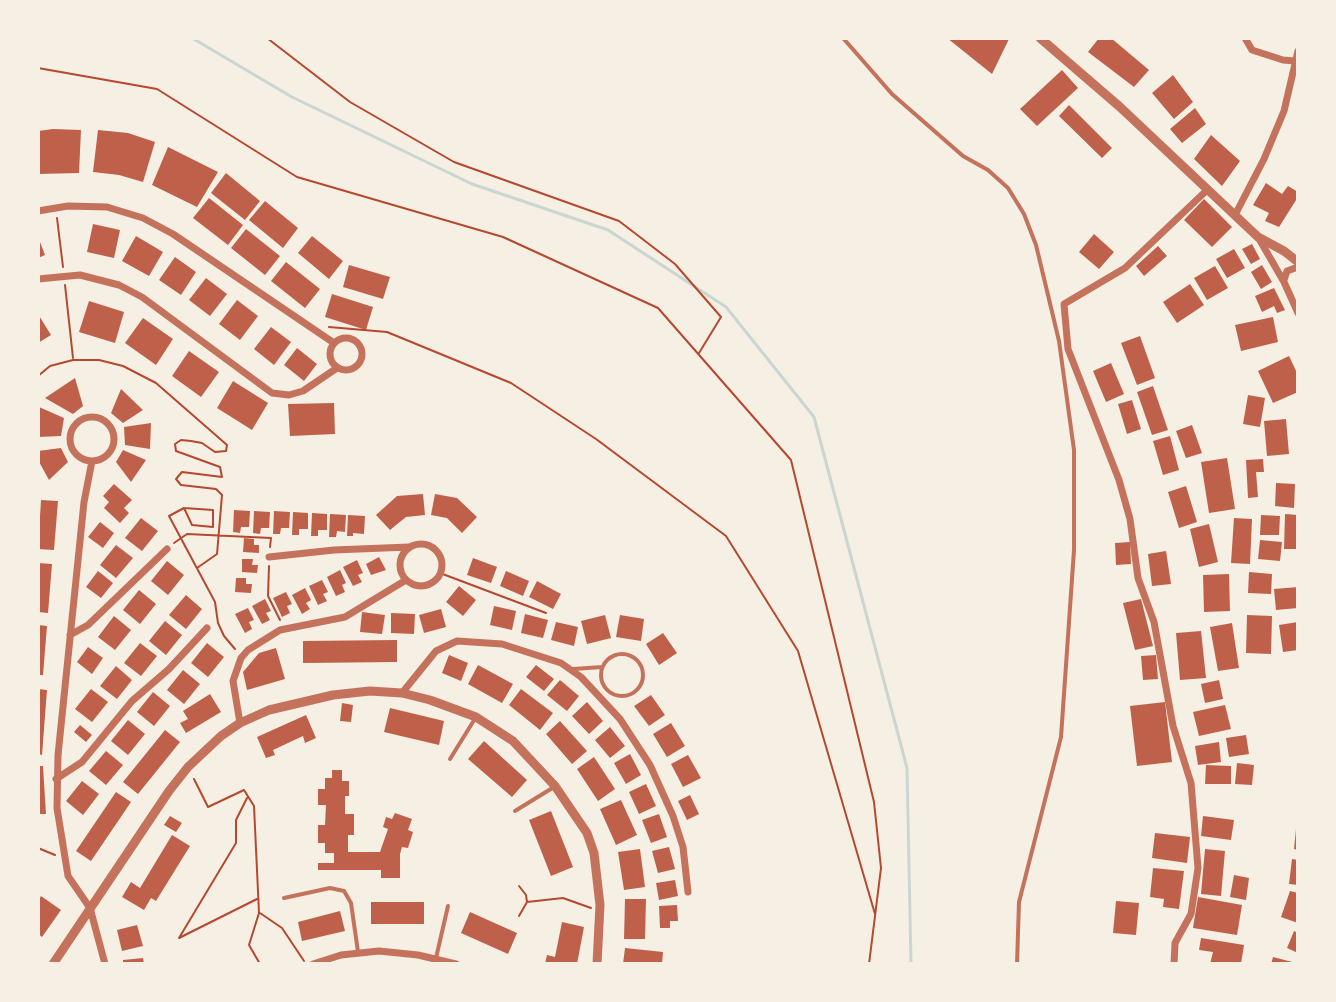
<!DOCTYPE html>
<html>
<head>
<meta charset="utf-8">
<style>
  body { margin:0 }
  #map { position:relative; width:1336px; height:1002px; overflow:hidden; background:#f6efe4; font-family:"Sofia Sans Condensed",sans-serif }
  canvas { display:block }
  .frame { position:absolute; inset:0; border:40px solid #f6efe4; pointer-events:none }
</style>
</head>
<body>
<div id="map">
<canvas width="1336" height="1002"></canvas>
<div class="frame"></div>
</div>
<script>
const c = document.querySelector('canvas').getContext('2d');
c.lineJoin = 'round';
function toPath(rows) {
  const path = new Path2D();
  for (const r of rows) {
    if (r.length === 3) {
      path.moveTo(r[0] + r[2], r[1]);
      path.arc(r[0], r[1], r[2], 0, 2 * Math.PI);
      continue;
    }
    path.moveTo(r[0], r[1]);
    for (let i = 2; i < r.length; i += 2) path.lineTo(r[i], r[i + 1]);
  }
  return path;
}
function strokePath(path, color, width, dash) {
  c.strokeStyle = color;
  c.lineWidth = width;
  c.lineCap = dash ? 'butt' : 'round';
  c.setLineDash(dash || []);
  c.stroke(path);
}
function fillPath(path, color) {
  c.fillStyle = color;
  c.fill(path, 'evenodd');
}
const stream = toPath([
  [192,38,292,97,472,184,608,230,726,307,814,417,907,768,911,964]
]);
const building = toPath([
  [947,38,1008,38,1009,39,992,74],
  [1099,38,1111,38,1149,70,1134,87,1088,52],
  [1062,70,1078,88,1037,126,1020,109],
  [1173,75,1193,102,1174,119,1152,93],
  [1069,105,1112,148,1102,158,1059,116],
  [1195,108,1206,124,1182,143,1170,129],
  [53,129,81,130,79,173,38,174,38,131],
  [98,130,128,133,155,142,143,182,119,175,93,172],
  [1211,135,1240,161,1222,186,1194,159],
  [168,147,218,172,197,207,152,185],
  [226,173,260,201,245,220,211,193],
  [1266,183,1282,194,1288,186,1298,192,1298,197,1279,227,1265,221,1269,213,1253,205],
  [209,198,243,225,228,245,193,218],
  [1204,199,1232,227,1212,247,1184,220],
  [265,201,298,228,283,248,249,220],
  [93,224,120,230,114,258,87,252],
  [246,229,280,256,265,275,231,248],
  [1094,234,1114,252,1099,269,1079,252],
  [136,236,163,252,149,276,122,261],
  [312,236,343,261,329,279,298,253],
  [38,237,45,255,38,258],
  [1252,244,1260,259,1251,264,1242,249],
  [1158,246,1167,256,1144,276,1136,266],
  [1234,249,1245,268,1227,278,1216,259],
  [175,257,196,272,181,295,159,280],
  [286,262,320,289,305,308,271,281],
  [349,265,390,277,383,299,343,287],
  [1262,265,1272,282,1261,289,1251,272],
  [1215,266,1228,288,1207,300,1194,278],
  [206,278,227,294,210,316,189,300],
  [1190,284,1204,305,1177,323,1163,302],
  [1274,288,1285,310,1277,313,1274,306,1262,312,1255,296],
  [332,294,373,307,366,330,325,317],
  [237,300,258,316,240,340,219,324],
  [89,301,124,312,115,343,79,332],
  [38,314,51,335,38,343],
  [1273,317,1278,342,1241,351,1235,325],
  [143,318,173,339,156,365,125,343],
  [271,327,291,342,274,365,254,349],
  [1140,336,1155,378,1137,385,1121,343],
  [297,348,317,364,304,381,284,365],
  [189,351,219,372,201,397,172,376],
  [1289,356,1298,375,1298,392,1273,403,1258,371],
  [1111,363,1124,394,1106,402,1093,371],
  [75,378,83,406,73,414,45,398],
  [233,381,268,403,252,430,217,408],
  [1153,386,1168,430,1152,435,1137,392],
  [121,389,143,410,123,423,111,413],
  [1248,395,1265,398,1260,427,1243,424],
  [1132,400,1141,429,1127,434,1118,404],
  [334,403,335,434,290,436,288,404],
  [39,407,64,418,61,436,38,437],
  [1286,419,1289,454,1267,456,1264,421],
  [151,423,150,449,125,445,124,427],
  [1192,425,1202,453,1186,458,1176,431],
  [1170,436,1179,470,1163,475,1153,441],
  [61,448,68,462,49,480,38,460,38,451],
  [123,450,146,460,131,482,116,462],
  [1227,458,1235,509,1209,513,1201,462],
  [1263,459,1264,472,1256,472,1258,497,1248,498,1246,460],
  [1276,483,1295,484,1294,508,1275,506],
  [114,484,132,500,124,508,129,513,120,523,104,508,109,502,103,496],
  [1186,486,1197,522,1179,528,1168,492],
  [423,494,425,515,406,517,390,530,376,515,397,496],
  [435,494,457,498,477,517,462,533,447,518,431,515],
  [41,500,58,501,54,550,38,549],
  [234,510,250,511,249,527,241,527,240,533,233,532],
  [254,511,270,512,269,528,261,528,260,534,253,533],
  [274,511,290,512,289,528,281,528,280,534,273,534],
  [293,512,308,513,308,529,299,529,299,535,292,535],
  [312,513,327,514,327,530,318,530,318,536,311,536],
  [330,514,346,515,345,532,337,531,336,537,329,537],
  [1285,514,1298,515,1298,549,1284,549],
  [348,515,365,516,364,534,353,533,353,536,347,536],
  [1261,515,1280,516,1279,535,1260,535],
  [141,518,158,531,142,551,125,538],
  [1234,518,1252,519,1250,564,1231,563],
  [100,522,114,533,103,548,88,537],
  [1209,524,1218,562,1199,567,1190,529],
  [244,538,254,539,254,545,259,545,259,553,243,552],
  [1260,540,1282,542,1280,561,1258,559],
  [1130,542,1131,564,1116,565,1115,543],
  [116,545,133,558,116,578,100,565],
  [1166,551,1171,584,1152,586,1148,554],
  [379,557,386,570,371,575,366,564],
  [473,558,497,567,491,583,467,575],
  [242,559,253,559,252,565,258,565,257,573,242,572],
  [357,560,363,573,358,575,362,582,353,586,343,567],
  [167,561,184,575,168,595,151,581],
  [38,563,52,564,48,613,38,612],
  [340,570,346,583,342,585,345,592,336,596,327,577],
  [98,571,113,583,101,598,86,587],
  [506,571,529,581,523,596,500,586],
  [1249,572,1272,574,1271,594,1248,593],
  [1229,574,1230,611,1204,612,1203,575],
  [236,578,246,578,246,584,252,584,251,593,235,592],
  [322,580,328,592,323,594,327,601,318,605,309,586],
  [537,581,561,594,553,609,529,597],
  [459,586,476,600,463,616,446,602],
  [1298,587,1298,608,1276,610,1274,589],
  [305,588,311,600,306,603,310,609,302,614,292,595],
  [139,590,156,604,140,624,123,610],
  [286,592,292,604,287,606,290,613,282,617,273,598],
  [186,595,202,609,186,629,169,615],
  [265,599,271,611,266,613,270,620,262,624,252,606],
  [1141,599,1153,646,1135,650,1123,603],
  [494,606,516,611,512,630,490,625],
  [248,608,254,620,249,622,252,629,245,633,235,614],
  [441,609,446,627,424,633,419,615],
  [362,612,385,615,382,634,360,632],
  [391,613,415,614,414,634,391,633],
  [525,614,548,620,543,638,521,633],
  [605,615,611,638,587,644,581,621],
  [620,615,644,619,641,641,616,637],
  [1247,615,1272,616,1271,654,1246,653],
  [114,616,131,630,115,650,98,637],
  [165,621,182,635,166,655,149,641],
  [556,622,578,627,574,646,551,640],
  [1298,622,1298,650,1283,652,1279,625],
  [1232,623,1239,668,1218,671,1210,627],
  [38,625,47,626,43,675,38,675],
  [1201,631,1206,678,1180,680,1176,633],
  [663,633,677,653,659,665,646,644],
  [397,640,397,662,303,663,303,641],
  [140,643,157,656,141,676,124,663],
  [207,643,224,657,208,677,191,663],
  [88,647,103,658,92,674,77,662],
  [276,648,285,679,247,690,243,672,259,653],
  [449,655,468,663,461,681,442,673],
  [1156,655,1158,679,1143,680,1141,656],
  [478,665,513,684,502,703,468,684],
  [536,665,554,679,544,691,526,677],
  [116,666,132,680,117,699,100,686],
  [183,670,200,684,184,704,167,690],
  [560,680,579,696,567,711,547,695],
  [1219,680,1223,699,1205,703,1201,684],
  [38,689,47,690,42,755,38,754],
  [91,689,108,702,92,722,75,709],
  [521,689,553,713,540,730,509,705],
  [153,692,170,706,154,726,137,712],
  [210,694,221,712,186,733,180,723,188,719,183,711],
  [651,695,665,715,649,726,634,706],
  [587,702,603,721,589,734,572,716],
  [1165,702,1172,762,1137,766,1130,706],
  [342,703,353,705,351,722,340,721],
  [1225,705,1231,729,1199,736,1193,712],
  [390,708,444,721,439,745,384,732],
  [306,715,316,738,305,743,303,736,273,750,275,755,266,758,257,737],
  [128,720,145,734,128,755,111,741],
  [560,721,587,751,572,764,546,734],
  [671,723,685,746,667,757,653,734],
  [80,725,92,735,86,742,74,732],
  [610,727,625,746,610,758,595,740],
  [165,730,180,742,138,794,123,782],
  [1246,735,1249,754,1229,757,1226,738],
  [484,741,527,780,512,797,468,759],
  [1219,742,1221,762,1198,765,1195,746],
  [106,751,123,765,106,785,89,771],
  [630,754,641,775,626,784,614,763],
  [688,755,701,778,683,787,671,764],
  [594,757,615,789,598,801,577,769],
  [1237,763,1254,765,1252,785,1235,784],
  [1206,765,1231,766,1231,784,1205,784],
  [38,766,43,766,46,814,38,814],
  [332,770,342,770,342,781,349,781,349,796,345,796,345,814,354,814,354,835,348,835,348,852,380,852,388,829,383,827,386,817,392,819,395,813,412,819,408,830,413,832,408,848,402,847,400,854,400,878,381,878,381,870,318,870,318,863,334,863,334,853,325,853,325,843,318,843,318,825,325,825,326,805,318,805,318,789,325,789,325,778,332,778],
  [82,781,99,794,83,815,66,801],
  [646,784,656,806,639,814,629,792],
  [116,792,131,802,91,861,76,851],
  [690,795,699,814,687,820,678,801],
  [621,800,637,835,616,845,600,809],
  [551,811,573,867,551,876,529,820],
  [659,814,667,837,651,843,642,820],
  [170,816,182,823,176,832,164,825],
  [1203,816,1234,820,1231,840,1201,836],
  [1296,829,1298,829,1298,850,1294,849],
  [1155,833,1190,837,1187,863,1152,858],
  [172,835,190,846,156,901,151,898,144,910,122,897,131,882,140,888],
  [669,847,675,869,658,873,652,851],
  [640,849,645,887,624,890,618,852],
  [1205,849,1225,851,1221,896,1201,894],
  [1292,859,1298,860,1298,885,1289,884],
  [1153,868,1184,871,1179,909,1163,907,1164,899,1150,897],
  [1234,875,1249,878,1246,900,1230,897],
  [675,880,678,896,659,900,656,883],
  [1290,891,1298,893,1298,923,1281,917],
  [41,896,61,910,42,937,38,934,38,901],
  [1198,897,1242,905,1237,935,1193,928],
  [625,899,646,899,645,939,624,939],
  [1116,901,1139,903,1136,935,1113,933],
  [371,902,424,902,424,924,371,924],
  [677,905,678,921,670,921,670,928,660,928,659,906],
  [340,911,345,931,302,941,298,922],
  [470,912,517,933,508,954,461,933],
  [562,922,584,927,577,964,545,964,547,955,555,957],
  [137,925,143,946,122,951,117,930],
  [1294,931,1298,933,1298,953,1287,948],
  [1201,938,1244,945,1241,964,1210,964,1213,952,1199,950],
  [625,948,663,952,662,964,623,964],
  [1273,957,1296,963,1295,964,1271,964],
  [143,958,144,964,123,964,123,960]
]);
const path = toPath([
  [267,38,350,102,454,162,619,221,675,264,721,317,699,353],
  [38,68,157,89,297,177,503,237,658,308,791,460,874,802,881,868,869,964],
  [57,218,63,267],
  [65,285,73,358],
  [329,327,387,332,511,383,596,439,726,536,798,651,875,914],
  [38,376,50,366,73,360,99,360,123,366,156,383,227,445,226,451,215,452,202,443,191,441,181,440,175,444,176,451,220,467,222,477,182,472,176,479,181,485,216,489,222,495,217,554,197,568],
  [184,508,169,516,215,602,218,623,224,636,235,649],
  [184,508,213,510,213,527,192,525,184,508],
  [174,543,187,534,271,538,270,547],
  [269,566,268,596,280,620],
  [440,573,546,613],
  [194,779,208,807,244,790,254,806,259,913,249,945,260,964],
  [247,798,236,820,236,843,179,938,257,899],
  [38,848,55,855],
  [527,902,563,898,591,908],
  [260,913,282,928,304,961],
  [519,916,527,902,526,895,519,886]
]);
const service = toPath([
  [843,38,892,94,963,156,988,170,1008,188,1024,214,1036,245,1059,341,1074,450,1074,550,1061,737,1019,902,1017,964],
  [622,675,21],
  [573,669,602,667],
  [450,759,476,717],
  [515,811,554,787],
  [284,898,330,888,344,891,351,903,358,952],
  [436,958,448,906]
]);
const minor = toPath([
  [1245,38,1252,50,1283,60,1295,61],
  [38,211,68,206,107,207,143,218,173,234,334,343],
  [1235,215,1264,159,1284,111,1298,51],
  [1258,237,1284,282,1298,313],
  [38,279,80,275,119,285,142,297,272,393,289,395,303,391,337,368],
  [1284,280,1287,271,1298,267],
  [346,354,16],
  [92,439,22],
  [92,461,84,502,58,755,57,808,68,876,90,908,105,964],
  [421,565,21],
  [269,557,334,550,409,547],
  [70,635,88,625,167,549],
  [402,693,436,651,457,641,502,644,561,663,581,677,620,719,650,765,673,816,683,847,688,892],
  [240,723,233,681,241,658,248,650,280,630,345,617,406,580],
  [56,779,82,762,132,701,169,669,207,628],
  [313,964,341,955,379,951,418,955,456,964],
  [1174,964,1175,943,1191,914,1198,868,1191,783,1173,726,1154,622,1138,578,1130,519,1119,480,1068,349,1064,304,1125,268,1206,191]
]);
const tertiary = toPath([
  [1040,38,1120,107,1258,237,1284,251,1298,262],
  [53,964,169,791,188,767,221,736,240,723,269,710,333,695,370,691,402,693,430,700,476,717,513,741,555,786,587,833,594,853,600,905,597,964]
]);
strokePath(stream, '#c9d6d2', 3);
fillPath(building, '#bf614a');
strokePath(path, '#b5482f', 2);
strokePath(service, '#c5725c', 4);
strokePath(minor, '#c5725c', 7);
strokePath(tertiary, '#c5725c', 9);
</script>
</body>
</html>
